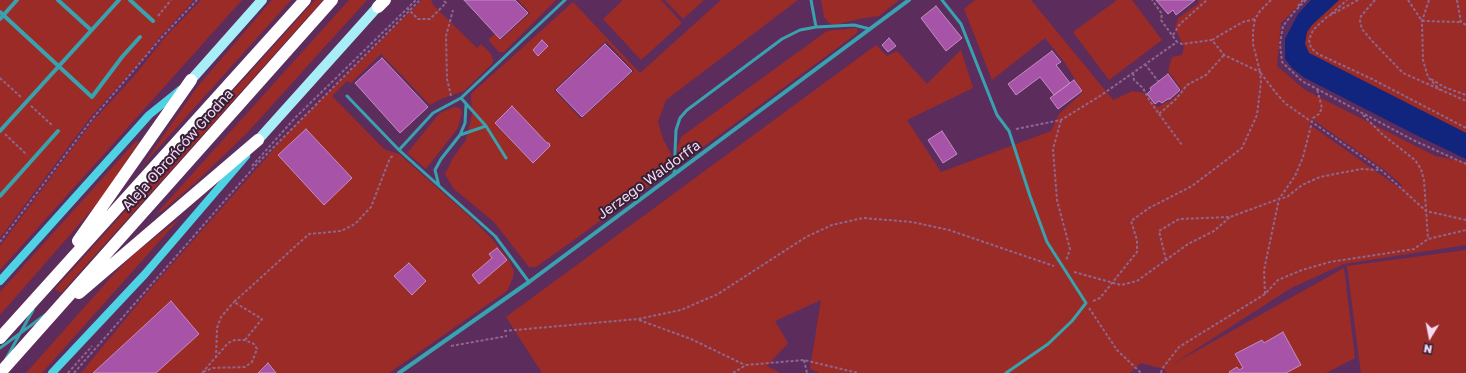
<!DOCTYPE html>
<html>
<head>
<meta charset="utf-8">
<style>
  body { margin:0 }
  #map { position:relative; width:1466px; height:373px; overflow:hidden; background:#5c2d5c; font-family:"Golos Text",sans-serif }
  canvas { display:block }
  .north { position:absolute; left:1410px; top:317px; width:40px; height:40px; -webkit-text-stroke:3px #352035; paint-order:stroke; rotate:190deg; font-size:11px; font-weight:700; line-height:16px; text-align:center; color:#f6d9f5 }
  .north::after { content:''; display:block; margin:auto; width:14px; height:18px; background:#f6d9f5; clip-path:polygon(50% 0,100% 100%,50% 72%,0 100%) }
</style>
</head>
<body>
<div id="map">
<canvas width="1466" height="373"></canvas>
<div class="north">N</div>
</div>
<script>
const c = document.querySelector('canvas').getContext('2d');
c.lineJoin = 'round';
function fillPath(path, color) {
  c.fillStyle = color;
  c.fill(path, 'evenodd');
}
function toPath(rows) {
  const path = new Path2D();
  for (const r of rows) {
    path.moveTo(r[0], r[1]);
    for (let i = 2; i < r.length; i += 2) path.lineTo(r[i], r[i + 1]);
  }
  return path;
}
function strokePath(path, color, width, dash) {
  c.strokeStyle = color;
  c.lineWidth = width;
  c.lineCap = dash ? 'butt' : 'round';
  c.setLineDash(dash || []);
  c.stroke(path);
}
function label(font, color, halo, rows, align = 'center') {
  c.font = font + ' "Golos Text",sans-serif';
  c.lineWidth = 4;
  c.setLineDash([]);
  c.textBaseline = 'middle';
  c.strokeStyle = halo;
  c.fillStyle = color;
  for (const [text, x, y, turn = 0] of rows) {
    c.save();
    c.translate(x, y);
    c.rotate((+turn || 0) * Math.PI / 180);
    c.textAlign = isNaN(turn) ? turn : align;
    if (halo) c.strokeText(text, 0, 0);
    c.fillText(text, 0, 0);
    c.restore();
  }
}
const green = toPath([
  [0,0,194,0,159,38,146,55,90,118,0,238],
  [201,0,242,0,0,270,0,246,92,122,135,75,166,36],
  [272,0,291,0,143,165,198,86],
  [315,0,323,0,61,293,55,289],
  [349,0,367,0,248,132,195,183,162,211,157,213],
  [422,0,431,0,434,6,477,48,481,44,491,54,493,60,492,64,464,91,441,99,430,105,381,54,351,83,347,81,332,96,384,149,399,154,466,213,493,240,510,262,514,271,513,278,507,291,389,373,81,373,151,288,289,132],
  [518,0,556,0,504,52,499,52,489,41,489,39,495,34,501,40,530,13],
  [623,0,661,0,682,23,641,60,603,19],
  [665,0,704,0,683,19],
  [721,0,798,0,666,100,658,122,663,139,671,154,669,169,666,174,536,267,529,267,494,222,454,189,445,174,453,158,466,140,472,115,471,94,573,2,640,73],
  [606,41,634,71,581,119,554,90],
  [821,0,899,0,879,16,859,19,835,25,829,23,824,17],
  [975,0,1031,0,1113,100,1133,91,1143,93,1157,107,1173,99,1182,90,1168,71,1172,57,1182,55,1184,47,1175,28,1178,18,1198,4,1199,0,1304,0,1281,23,1277,66,1305,90,1396,136,1435,156,1466,162,1466,245,1344,264,1291,288,1173,364,1344,268,1355,358,1326,373,1167,373,1164,369,1141,363,1130,373,820,373,810,369,821,300,775,321,788,343,767,366,780,373,542,373,506,317,876,45,887,56,897,51,927,84,961,50,973,88,907,120,941,172,1051,131,1059,114,1083,92,1065,63,1045,38,992,80,964,9],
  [1312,119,1383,169,1402,185,1401,189,1309,124],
  [1117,0,1132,0,1162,40,1109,80,1073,32],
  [1339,0,1466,0,1466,133,1309,53,1305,44,1307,32,1312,25],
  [856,28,858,31,856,34,695,153,687,159,679,156,677,148,681,137,827,31],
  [454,107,460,108,462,112,458,128,426,169,407,153,440,113],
  [136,141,139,142,103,197,0,315,0,292],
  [181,217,42,373,26,373,112,276,135,253],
  [1466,250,1466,373,1361,373,1347,266]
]);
const water = toPath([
  [1311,0,1339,0,1312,25,1307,32,1305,44,1309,53,1466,133,1466,159,1414,134,1305,78,1293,69,1285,59,1285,39,1298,14]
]);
const building = toPath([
  [464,0,515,0,528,13,500,39,464,0],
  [1156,0,1195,0,1176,15,1173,10,1168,14,1156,0],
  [936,6,962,38,946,51,921,18,936,6],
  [889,38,896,46,888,52,882,45,889,38],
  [542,40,548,46,538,56,533,50,542,40],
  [605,44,632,71,582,117,556,90,605,44],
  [1052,51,1061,62,1056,65,1070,83,1054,95,1040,77,1016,95,1008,84,1052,51],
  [382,58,428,107,400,133,355,83,382,58],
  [1168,74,1180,90,1170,99,1168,99,1162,103,1159,101,1155,104,1147,94,1151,90,1150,88,1168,74],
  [1074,80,1082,91,1058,109,1050,98,1074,80],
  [512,106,547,143,549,143,550,146,533,163,495,123,512,106],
  [306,129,352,178,324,205,278,155,306,129],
  [942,131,957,154,943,163,928,140,942,131],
  [497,248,507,260,479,284,472,275,492,258,489,254,497,248],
  [409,263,426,281,412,295,394,276,409,263],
  [171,301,199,334,156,373,93,373,171,301],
  [1283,332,1301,365,1286,373,1230,373,1229,372,1237,367,1239,370,1243,368,1235,354,1262,340,1264,343,1283,332],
  [268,363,276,373,258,373,268,363]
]);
const path = toPath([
  [1271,0,1260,11,1255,19,1253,31,1253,44,1260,72,1276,93,1286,104,1381,170,1426,211,1466,220],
  [1306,0,1294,12,1283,26,1280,44,1282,62,1302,81,1413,140,1466,164],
  [1358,0,1327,17,1313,30,1309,40,1311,48,1318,54,1372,79,1466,128],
  [1375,0,1361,16,1360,21,1362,29,1374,43,1403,73,1466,101],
  [1408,0,1422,21,1461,22],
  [1429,0,1422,21,1423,60,1428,77,1440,90],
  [1457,0,1461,22,1466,25],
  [1298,6,1303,0],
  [407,8,418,19,430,19,446,3,443,0],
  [1331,14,1347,0],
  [158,16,171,0],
  [1173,35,1180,24,1207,0],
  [1212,40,1243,22,1255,19],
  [1145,64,1158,81],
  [1133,73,1134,80,1143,88,1148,98,1159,114,1176,99,1187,85,1206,75,1224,55],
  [0,78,22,98],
  [1431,79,1444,87,1466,95],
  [451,96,447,79,446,36,453,10],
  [31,106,53,126],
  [1159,114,1182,145],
  [1363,115,1383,135,1415,160,1421,169,1424,180,1428,239],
  [1061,120,1053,149,1057,200,1070,249,1066,261],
  [1016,129,1061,120,1100,96,1177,42,1161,20,1162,14,1152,0],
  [5,134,27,155],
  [252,166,295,118,416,0],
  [0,242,93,118,162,37,197,0],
  [1166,260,1159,231,1179,219,1230,217,1279,199,1287,197,1302,185,1320,177,1361,169,1379,170],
  [1074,272,1121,285,1137,281,1188,244,1214,231,1230,217],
  [1265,294,1264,270,1279,199,1295,176,1303,157,1313,118,1319,114,1322,108,1317,89],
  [1093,301,1100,298,1137,252,1137,240,1131,221,1149,208,1192,186,1242,148,1257,115,1261,82,1260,72,1224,55,1212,40,1182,44,1177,42],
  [1089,308,1117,350,1141,373],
  [639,320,691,339,745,365],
  [504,331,638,319,681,310,718,294,806,237,832,225,863,218,912,222,949,230,1054,266],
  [245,340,262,319,234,302,309,234,341,231,355,224,371,207,390,158,394,155],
  [451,346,507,336],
  [216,358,217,328,221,317,234,302],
  [804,360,807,373],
  [68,373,92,346],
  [74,373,256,165,420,0],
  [202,373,228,343,235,340,245,340,254,344,257,349,252,362,245,367,213,368,203,372],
  [733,373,746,365,804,360,858,373],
  [1161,373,1162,369,1179,347,1265,294,1278,280,1302,270,1330,262,1414,249,1428,239,1466,230]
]);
const lane = toPath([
  [811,0,816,27],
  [942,0,961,24,997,115,1009,131,1030,196,1047,242,1086,303,1072,321,1048,344,1006,373],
  [347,96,399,150,495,236,529,282],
  [461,98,486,126,506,158],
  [460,135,486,126],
  [399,150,433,113,461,98,565,0],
  [674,175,676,130,680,118,687,110,782,39,800,30,816,27,854,25,870,29],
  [439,186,435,170,441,159,460,135,465,123,466,104],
  [0,348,45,315],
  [6,359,33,310]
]);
const street = toPath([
  [58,0,91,30],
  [130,0,153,21],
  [0,12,92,97,122,57,140,37],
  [0,19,17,0],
  [0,131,119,0],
  [0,196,58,131],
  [399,373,529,282,909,0]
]);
const secondary = toPath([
  [0,281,149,115,180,90],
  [52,373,145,274,246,156]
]);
const primary = toPath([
  [191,80,262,0],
  [258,140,382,2]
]);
const highway = toPath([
  [378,7,385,0],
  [78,241,191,80],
  [79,293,258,140],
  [0,338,305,0],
  [0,373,332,0]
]);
const streetNames = [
  ["Aleja Obrońców Grodna",178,150,-48],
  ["Jerzego Waldorffa",649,180,-36]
];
fillPath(green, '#9b2b26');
fillPath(water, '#11247e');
fillPath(building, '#a754a8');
strokePath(building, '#c28cc1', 1);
strokePath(path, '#8f668e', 2, [3, 2]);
strokePath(lane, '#39a2af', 3);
strokePath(street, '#39a2af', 4);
strokePath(secondary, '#4ed3e4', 8);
strokePath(primary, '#a7eef9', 10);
strokePath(highway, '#fff', 12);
label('14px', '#f6d9f5', '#352035', streetNames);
</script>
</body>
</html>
